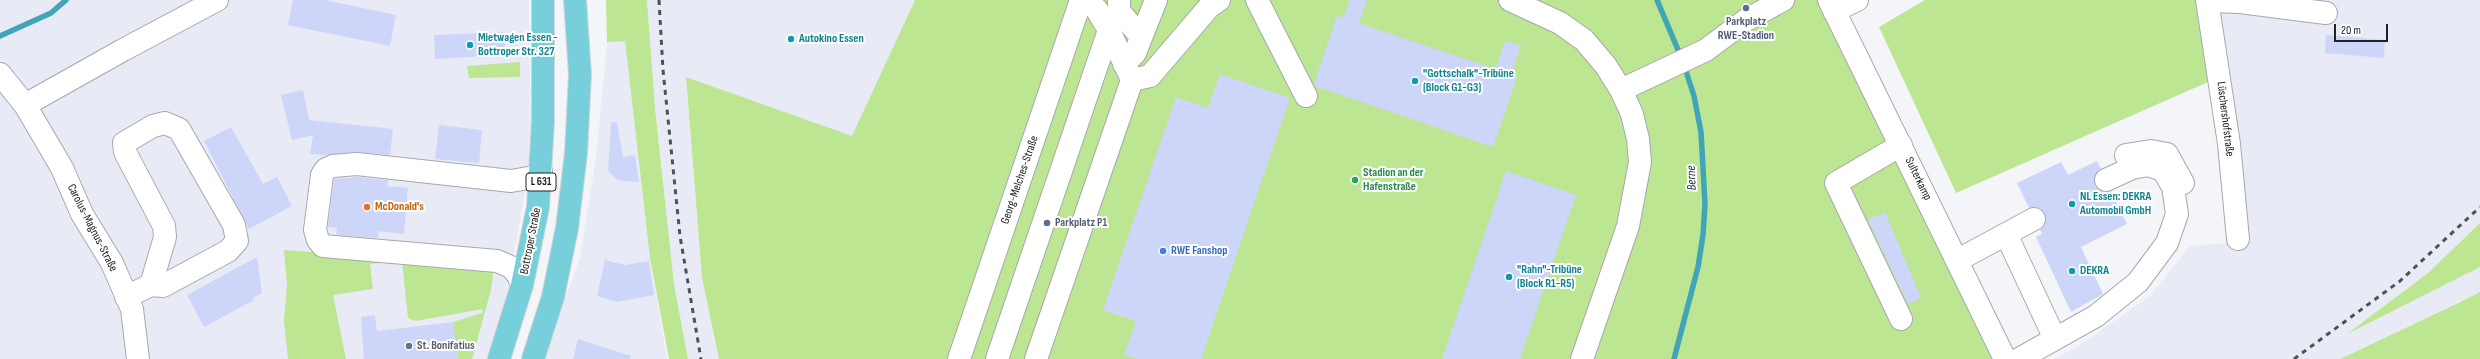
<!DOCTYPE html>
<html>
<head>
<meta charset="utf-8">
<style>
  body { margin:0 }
  #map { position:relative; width:2480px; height:359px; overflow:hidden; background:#f4f5f9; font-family:"Sofia Sans Condensed",sans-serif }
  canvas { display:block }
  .scale { position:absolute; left:2334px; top:24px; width:54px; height:18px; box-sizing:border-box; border:2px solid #222223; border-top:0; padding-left:5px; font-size:12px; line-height:14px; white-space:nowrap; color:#222223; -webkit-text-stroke:3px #fff; paint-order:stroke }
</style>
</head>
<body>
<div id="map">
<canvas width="2480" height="359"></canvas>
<div class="scale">20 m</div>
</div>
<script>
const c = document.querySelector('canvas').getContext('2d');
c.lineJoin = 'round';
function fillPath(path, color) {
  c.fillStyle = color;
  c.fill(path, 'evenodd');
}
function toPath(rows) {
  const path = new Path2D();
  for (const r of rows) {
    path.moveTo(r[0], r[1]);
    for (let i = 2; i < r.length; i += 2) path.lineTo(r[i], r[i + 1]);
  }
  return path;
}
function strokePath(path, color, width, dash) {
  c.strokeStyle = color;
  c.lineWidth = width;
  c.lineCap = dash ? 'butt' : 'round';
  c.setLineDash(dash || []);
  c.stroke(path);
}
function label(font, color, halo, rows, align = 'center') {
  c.font = font + ' "Sofia Sans Condensed",sans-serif';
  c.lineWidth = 4;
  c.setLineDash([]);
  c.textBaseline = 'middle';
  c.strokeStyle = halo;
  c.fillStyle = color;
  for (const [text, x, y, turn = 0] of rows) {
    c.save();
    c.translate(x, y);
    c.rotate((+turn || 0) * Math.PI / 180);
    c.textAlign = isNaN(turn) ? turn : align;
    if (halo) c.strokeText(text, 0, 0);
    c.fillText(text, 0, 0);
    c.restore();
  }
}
const built = toPath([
  [0,0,529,0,531,160,502,318,489,359,0,359],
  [647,0,915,0,852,137,686,77,702,278,719,359,688,359,674,284,655,108],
  [2212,0,2480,0,2480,223,2428,273,2350,332,2480,267,2480,292,2340,359,2054,359,2078,346,2149,297,2190,246,2242,242],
  [625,40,650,258,667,359,543,359,580,258,596,158,607,42]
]);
const green = toPath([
  [606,0,647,0,655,108,674,284,688,359,669,359,650,258,625,41,607,42],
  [915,0,1828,0,2002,359,719,359,702,278,686,77,852,136],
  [1925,0,2204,0,2217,78,1956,193,1879,27],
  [520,62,520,77,469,78,467,66],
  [2480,223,2480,267,2347,334,2428,273],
  [284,250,494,265,491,290,472,359,458,359,453,322,482,313,483,309,415,321,408,318,402,261,370,264,373,289,333,295,346,359,288,359,284,321,287,285],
  [2480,292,2480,359,2340,359,2456,304]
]);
const stream = toPath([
  [1657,0,1681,57],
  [0,36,51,13,66,0],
  [1674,359,1698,267,1703,235,1705,204,1701,132,1694,96,1684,65]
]);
const building = toPath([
  [293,0,325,0,396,15,390,46,288,25],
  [1350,0,1367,0,1359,23,1495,69,1505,41,1521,46,1511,75,1517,77,1493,147,1315,86,1314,84,1337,15,1343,18],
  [505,32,505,55,435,59,434,35],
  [2326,35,2385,40,2384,58,2325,53],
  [1220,74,1290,98,1201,359,1137,359,1124,355,1136,321,1103,310,1176,97,1208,108],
  [303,90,309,120,393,129,390,155,356,152,326,155,310,154,313,135,292,140,281,95],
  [611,122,617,122,623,157,635,155,639,182,617,180,608,171],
  [439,125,482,130,479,163,435,159],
  [231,127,263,184,277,177,292,206,249,229,204,141],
  [2097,161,2101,169,2094,178,2095,186,2104,192,2111,191,2127,224,2081,247,2103,294,2071,312,2036,237,2042,234,2040,230,2045,225,2045,213,2040,208,2029,208,2017,183,2061,162,2068,175],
  [1506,171,1576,195,1520,359,1442,359],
  [357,177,388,180,387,186,408,188,404,234,379,231,378,238,339,235,336,234,337,228,328,227,334,179],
  [1885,212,1921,298,1908,304,1868,220],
  [257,257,262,293,253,298,254,300,204,327,187,295],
  [605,260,625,265,649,261,654,295,617,302,597,296],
  [375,315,377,331,453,322,458,359,364,359,361,317],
  [578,339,631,356,630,359,573,359]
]);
const minor = toPath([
  [1087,0,1097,10,1109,30,1132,80],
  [1119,0,1119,11,1141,37],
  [1257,0,1306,96],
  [1510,0,1560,23,1584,40,1606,66,1621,90,1632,114,1638,139,1640,162,1628,226,1582,359],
  [1829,0,2005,359],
  [2207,0,2229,144,2238,239],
  [2208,1,2240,2,2326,13],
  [1834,11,1857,0],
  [1124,64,1135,53,1156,0],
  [0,74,25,105],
  [1132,80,1150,76,1209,7,1219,0],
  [1621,90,1706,50,1746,20,1783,0],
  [1901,145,1836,183,1901,319],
  [2126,155,2151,151,2167,154,2183,183],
  [2006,234,2055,339],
  [1958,260,2034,219],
  [522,285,518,275,511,267,497,261,323,246,318,240,315,230,322,175,326,169,333,166,357,164,511,181,534,177,541,171],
  [126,297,151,285,165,237,164,226,125,152,124,143,153,126,165,123,179,129,234,225,237,241,228,251,163,286,151,285],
  [138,359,132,309,112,263,82,214,62,168,25,105,123,50,217,0],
  [959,359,1081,0],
  [997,359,1109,30],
  [1036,359,1132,80],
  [2019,359,2096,316,2138,282,2167,243,2177,214,2173,187,2163,170,2148,165,2132,168,2106,180]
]);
const major = toPath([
  [499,359,522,285,538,207,543,121,543,0],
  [533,359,553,297,567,228,576,153,580,74,575,0]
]);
const rail = toPath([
  [659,0,663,70,680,236,701,359],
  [2294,359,2400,281,2480,207]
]);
const markers = [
  [1746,8,4,"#5c6f8a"],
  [791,39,4,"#0f9aa8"],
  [470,45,4,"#0f9aa8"],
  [1415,81,4,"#0f9aa8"],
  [1355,180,4,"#2e9e5b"],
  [2072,204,4,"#0f9aa8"],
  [367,207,4,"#e8710a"],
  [1047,223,4,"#5c6f8a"],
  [1163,251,4,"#3f7fe0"],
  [2072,271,4,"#0f9aa8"],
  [1509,277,4,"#0f9aa8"],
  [409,346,4,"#6b7280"]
];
const shields = [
  [541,182,30]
];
const shieldNames = [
  ["L 631",541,182]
];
const serviceNames = [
  ["Parkplatz",1746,22],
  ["RWE-Stadion",1746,36],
  ["Parkplatz P1",1055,223,"left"]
];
const cultureNames = [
  ["Mietwagen Essen -",478,38],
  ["Bottroper Str. 327",478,52],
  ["Autokino Essen",799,39],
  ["\"Gottschalk\"-Tribüne",1423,74],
  ["(Block G1-G3)",1423,88],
  ["NL Essen: DEKRA",2080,197],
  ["Automobil GmbH",2080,211],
  ["\"Rahn\"-Tribüne",1517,270],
  ["(Block R1-R5)",1517,284],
  ["DEKRA",2080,271]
];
const streetNames = [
  ["Lüschershofstraße",2225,119,83],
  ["Sulterkamp",1918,179,64],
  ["Georg-Melches-Straße",1020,180,-71],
  ["Carolus-Magnus-Straße",92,228,63],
  ["Bottroper Straße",531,241,-79]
];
const leisureNames = [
  ["Stadion an der",1363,173],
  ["Hafenstraße",1363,187]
];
const foodNames = [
  ["McDonald's",375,207]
];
const shopNames = [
  ["RWE Fanshop",1171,251]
];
const worshipNames = [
  ["St. Bonifatius",417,346]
];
const waterNames = [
  ["Berne",1692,178,-92]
];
fillPath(built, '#e8ebf6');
fillPath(green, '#bce691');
strokePath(stream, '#42a4b7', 5.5);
fillPath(building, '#cdd5f8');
strokePath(minor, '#a7a8ac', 24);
strokePath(major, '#d3d3d3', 24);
strokePath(minor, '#fff', 22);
strokePath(major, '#76cfda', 22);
strokePath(rail, '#515153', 3, [5, 5]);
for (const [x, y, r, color] of markers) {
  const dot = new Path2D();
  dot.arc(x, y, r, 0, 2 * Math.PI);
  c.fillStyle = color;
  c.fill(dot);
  strokePath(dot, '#fff', 1.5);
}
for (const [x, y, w] of shields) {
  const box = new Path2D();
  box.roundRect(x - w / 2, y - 9, w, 18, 3);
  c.fillStyle = '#fff';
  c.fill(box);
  strokePath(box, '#222223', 1);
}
label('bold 11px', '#222223', null, shieldNames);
label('bold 12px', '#4e5e75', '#fff', serviceNames);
label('bold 12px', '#0d838f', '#fff', cultureNames, 'left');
label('12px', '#222223', '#fff', streetNames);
label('bold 12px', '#27864d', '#fff', leisureNames, 'left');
label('bold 12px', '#c56008', '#fff', foodNames, 'left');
label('bold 12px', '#366cbe', '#fff', shopNames, 'left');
label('bold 12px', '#5b616d', '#fff', worshipNames, 'left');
label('italic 13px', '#193135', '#fff', waterNames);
</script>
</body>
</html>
